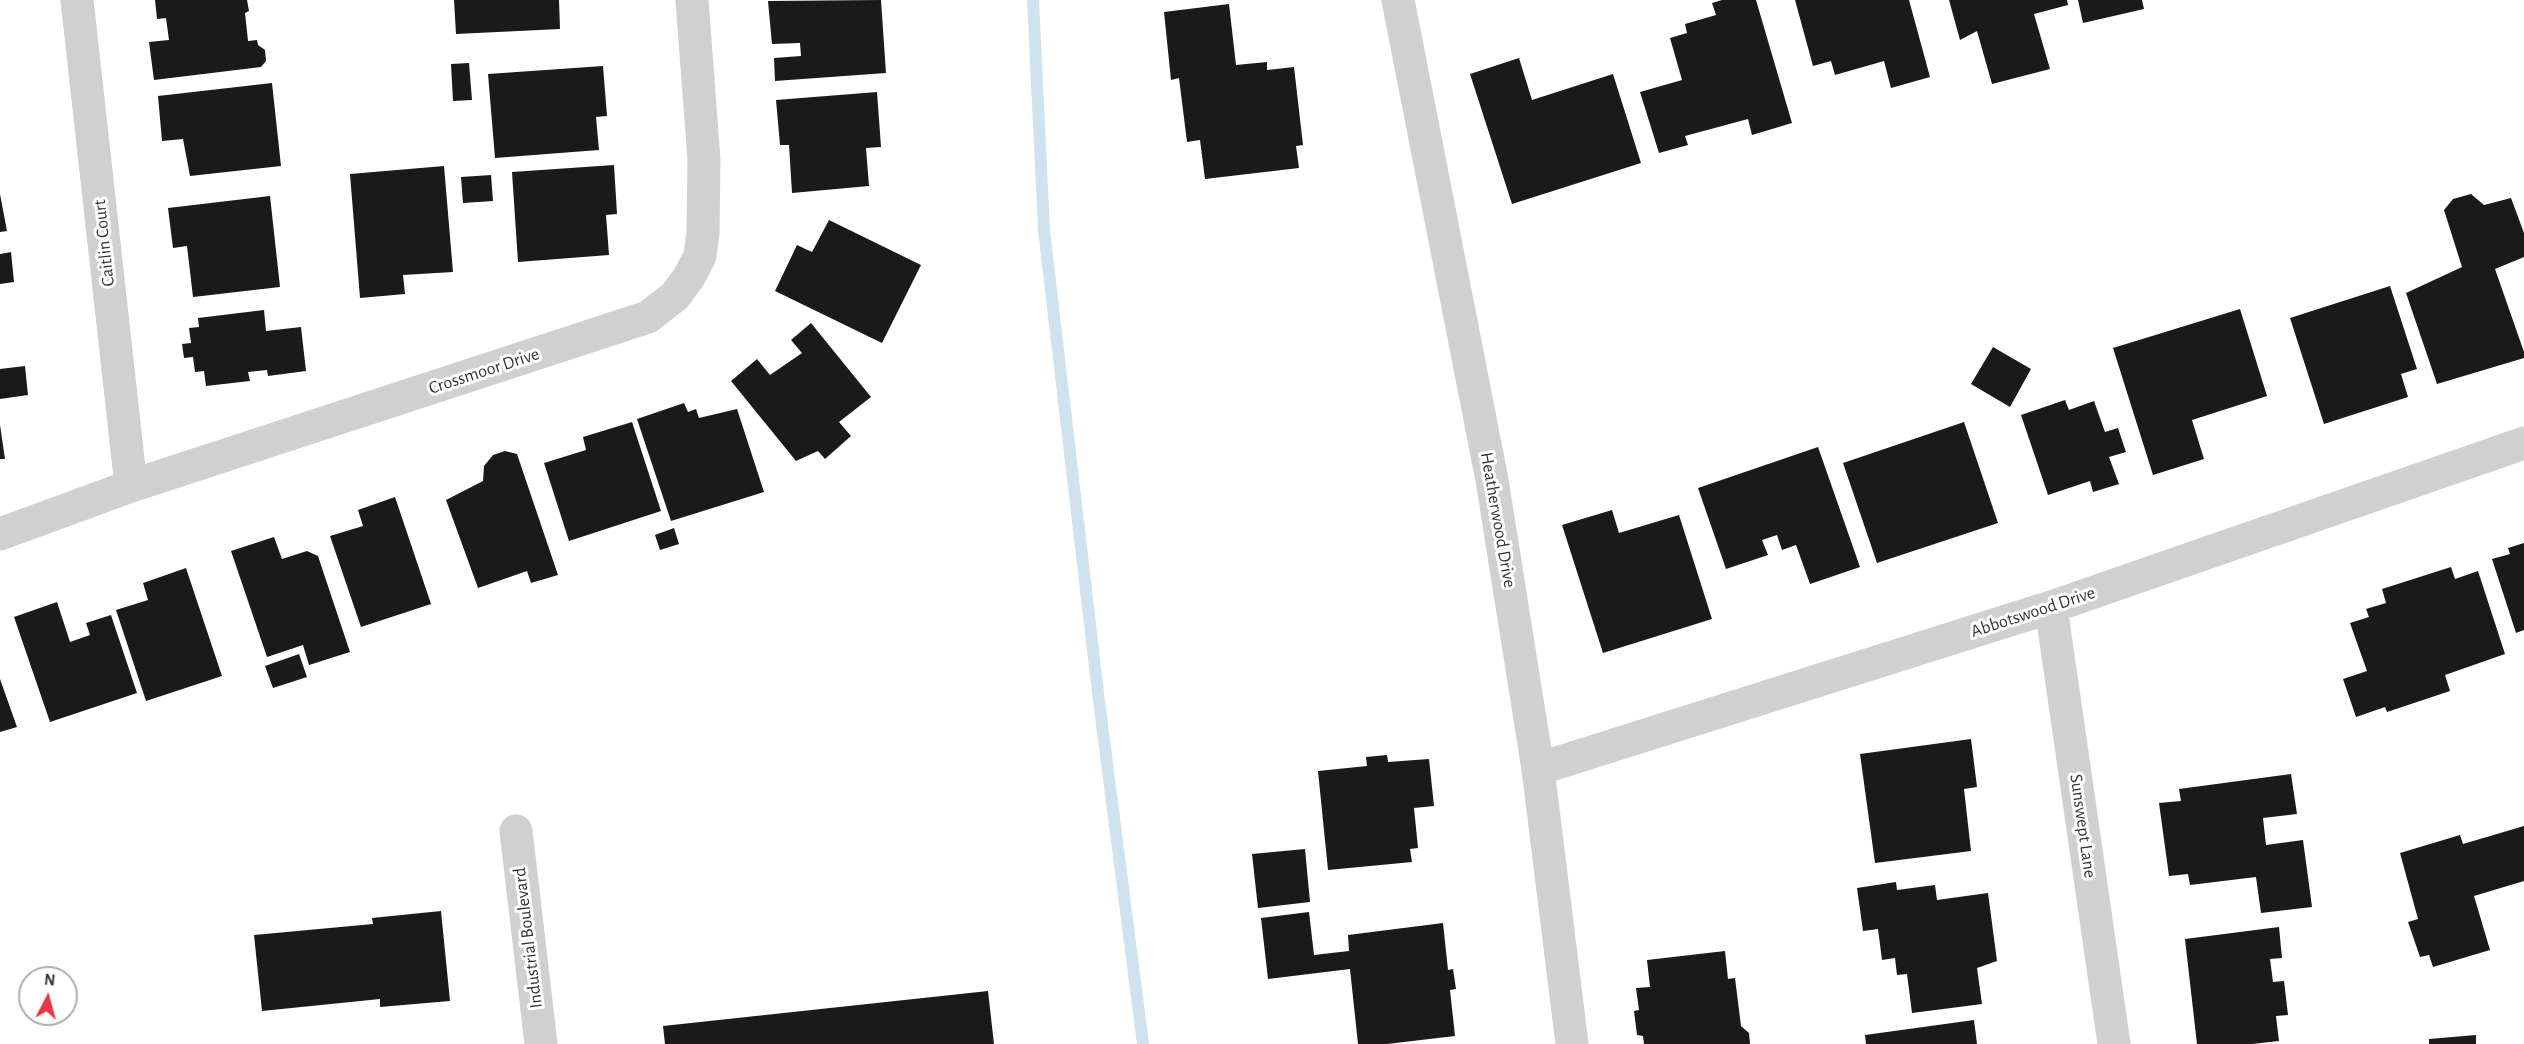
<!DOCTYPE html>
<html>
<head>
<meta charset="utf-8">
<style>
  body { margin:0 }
  #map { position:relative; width:2524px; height:1044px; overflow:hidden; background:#fff; font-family:"Alegreya Sans",sans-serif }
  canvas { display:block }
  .north { position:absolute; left:18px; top:966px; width:60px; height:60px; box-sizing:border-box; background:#fff; border:2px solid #adadad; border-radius:50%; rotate:6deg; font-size:16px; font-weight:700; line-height:24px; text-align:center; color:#333 }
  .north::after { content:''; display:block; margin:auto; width:21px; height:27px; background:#e63946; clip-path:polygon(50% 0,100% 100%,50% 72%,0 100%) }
</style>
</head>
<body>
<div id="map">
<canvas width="2524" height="1044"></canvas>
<div class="north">N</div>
</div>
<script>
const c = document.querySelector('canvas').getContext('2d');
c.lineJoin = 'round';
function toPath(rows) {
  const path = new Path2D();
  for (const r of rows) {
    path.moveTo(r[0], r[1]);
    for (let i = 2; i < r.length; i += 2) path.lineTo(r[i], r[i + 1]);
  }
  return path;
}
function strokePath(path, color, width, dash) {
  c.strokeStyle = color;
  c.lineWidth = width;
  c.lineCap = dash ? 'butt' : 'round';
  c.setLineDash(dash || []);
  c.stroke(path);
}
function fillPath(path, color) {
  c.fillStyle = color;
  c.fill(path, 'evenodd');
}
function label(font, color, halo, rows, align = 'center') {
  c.font = font + ' "Alegreya Sans",sans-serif';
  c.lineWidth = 6;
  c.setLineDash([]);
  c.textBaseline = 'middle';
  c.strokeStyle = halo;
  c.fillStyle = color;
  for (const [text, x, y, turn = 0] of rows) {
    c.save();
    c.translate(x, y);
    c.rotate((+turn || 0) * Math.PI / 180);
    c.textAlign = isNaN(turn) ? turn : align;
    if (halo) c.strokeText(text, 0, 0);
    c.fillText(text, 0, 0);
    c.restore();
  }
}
const stream = toPath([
  [1033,0,1044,230,1098,693,1143,1044]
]);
const building = toPath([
  [155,0,247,0,249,11,245,13,248,41,257,40,258,45,265,50,266,61,261,67,154,80,149,42,169,40,166,18,157,19],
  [454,0,559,0,560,29,456,34],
  [881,0,886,73,775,81,774,58,801,56,800,43,772,44,768,1],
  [1722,0,1756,0,1792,123,1752,135,1748,119,1685,136,1688,145,1659,153,1640,92,1682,80,1670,38,1687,33,1685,24,1716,15,1712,3],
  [1795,0,1909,0,1930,77,1891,88,1884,61,1835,75,1831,61,1813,66],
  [1949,0,2067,0,2068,5,2034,14,2050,69,1992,84,1977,31,1960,40],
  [2078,0,2142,0,2144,9,2083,23],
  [1229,4,1236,65,1267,62,1267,70,1294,67,1303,145,1296,146,1299,168,1205,179,1200,140,1187,142,1179,78,1171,80,1164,12],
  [1519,58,1532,100,1613,74,1641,163,1512,204,1470,74],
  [469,63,472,100,453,101,451,64],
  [603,66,607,116,596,117,599,150,495,158,488,74],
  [272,83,281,166,190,176,183,139,162,141,158,96],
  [877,92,881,147,866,148,869,186,792,193,789,145,780,145,776,100],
  [614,165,617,214,606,215,609,255,518,262,512,172],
  [444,166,453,272,403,275,405,294,360,298,350,174],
  [491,175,493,201,463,203,461,177],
  [0,194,7,231,0,232],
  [2471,194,2484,205,2511,198,2524,233,2524,257,2495,269,2524,352,2524,358,2437,384,2406,293,2462,267,2444,210,2453,199],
  [270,196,280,287,193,297,187,246,173,248,168,208],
  [829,220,921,265,882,343,775,291,797,245,812,252],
  [11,252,14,282,0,284,0,254],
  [2390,286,2417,369,2401,374,2408,397,2324,424,2290,318],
  [2240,309,2267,396,2192,420,2204,459,2153,475,2113,348],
  [264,310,266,331,301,327,306,371,268,376,267,370,248,372,250,381,206,386,204,371,195,372,193,357,184,358,182,344,191,343,189,328,199,327,198,318],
  [811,323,871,397,839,422,851,436,825,459,818,451,796,461,731,381,757,359,770,375,802,353,791,340],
  [1993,347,2031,369,2010,407,1971,384],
  [25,366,28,395,0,399,0,369],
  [2065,400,2069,410,2094,401,2105,432,2118,428,2126,452,2109,457,2119,484,2093,492,2090,481,2048,495,2021,415],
  [684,403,688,412,696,409,699,418,737,409,764,492,671,521,637,419],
  [632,422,661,511,569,541,544,463,586,450,583,437],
  [1964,422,1998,523,1877,563,1843,463],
  [0,425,5,459,0,459],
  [1818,447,1860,567,1810,584,1796,545,1782,550,1777,535,1762,540,1768,555,1726,569,1698,488],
  [505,451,517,454,558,575,531,583,527,571,478,588,446,500,483,481,484,466,493,455],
  [395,497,431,604,361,627,330,536,363,526,358,510],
  [1612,510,1619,533,1679,515,1712,619,1603,653,1562,525],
  [674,528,679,544,660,550,655,535],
  [274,537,282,559,307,551,318,556,350,652,309,665,303,645,267,657,231,551],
  [2524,543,2524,630,2516,633,2492,559,2510,554,2508,548],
  [2451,567,2455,579,2478,571,2505,654,2445,675,2450,691,2387,712,2385,707,2356,717,2343,679,2367,671,2350,623,2369,617,2366,609,2386,603,2382,589],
  [186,568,222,676,146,701,116,610,148,600,143,583],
  [57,602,70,642,90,635,86,623,111,615,137,693,50,722,14,617],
  [299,654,307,677,273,688,265,666],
  [0,679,17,727,0,732],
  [1971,739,1977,787,1964,789,1971,851,1875,863,1860,754],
  [1387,755,1388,762,1429,759,1434,806,1414,808,1418,848,1410,849,1412,862,1328,870,1318,771,1367,766,1366,757],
  [2291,774,2297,814,2263,818,2266,845,2303,840,2312,907,2261,913,2256,877,2190,885,2188,874,2169,876,2159,803,2181,801,2179,789],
  [2524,826,2524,881,2474,896,2490,950,2433,967,2429,955,2420,957,2408,922,2418,919,2400,853,2460,835,2463,844],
  [1305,849,1310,902,1258,908,1252,854],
  [1896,882,1897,890,1935,885,1937,900,1988,893,1997,961,1977,968,1982,1004,1912,1013,1907,974,1897,975,1895,958,1882,960,1878,929,1863,931,1857,888],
  [441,911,450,1001,380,1007,380,999,262,1011,254,935,373,924,372,918],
  [1309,912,1314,955,1349,951,1348,935,1443,923,1448,970,1453,969,1456,989,1450,990,1455,1036,1387,1044,1358,1044,1350,969,1268,979,1261,918],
  [2279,927,2282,958,2270,959,2273,982,2284,981,2288,1015,2276,1016,2279,1041,2252,1044,2197,1044,2185,939],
  [1725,951,1728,979,1735,978,1741,1026,1749,1033,1750,1044,1644,1044,1643,1036,1637,1035,1634,1011,1639,1010,1636,988,1650,987,1647,960],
  [988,991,994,1044,665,1044,663,1026],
  [1974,1020,1977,1044,1866,1044,1865,1035],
  [2476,1035,2476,1044,2429,1044,2429,1039]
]);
const street = toPath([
  [77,0,131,486],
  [1398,0,1492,480,1538,769,1572,1044],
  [0,534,131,486,648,317,675,296,689,277,700,256,703,233,704,160,692,0],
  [2051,607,2114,1044],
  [1538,769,2051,607,2524,443],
  [516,831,541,1044]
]);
const streetNames = [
  ["Caitlin Court",104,243,-96],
  ["Crossmoor Drive",484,371,-18],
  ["Heatherwood Drive",1498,520,80],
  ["Abbotswood Drive",2033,612,-18],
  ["Sunswept Lane",2083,826,82],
  ["Industrial Boulevard",528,938,-97]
];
strokePath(stream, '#cfe2ee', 12);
fillPath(building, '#1a1a1a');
strokePath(street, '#d0d0d0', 33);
label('18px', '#333', '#fff', streetNames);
</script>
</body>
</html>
